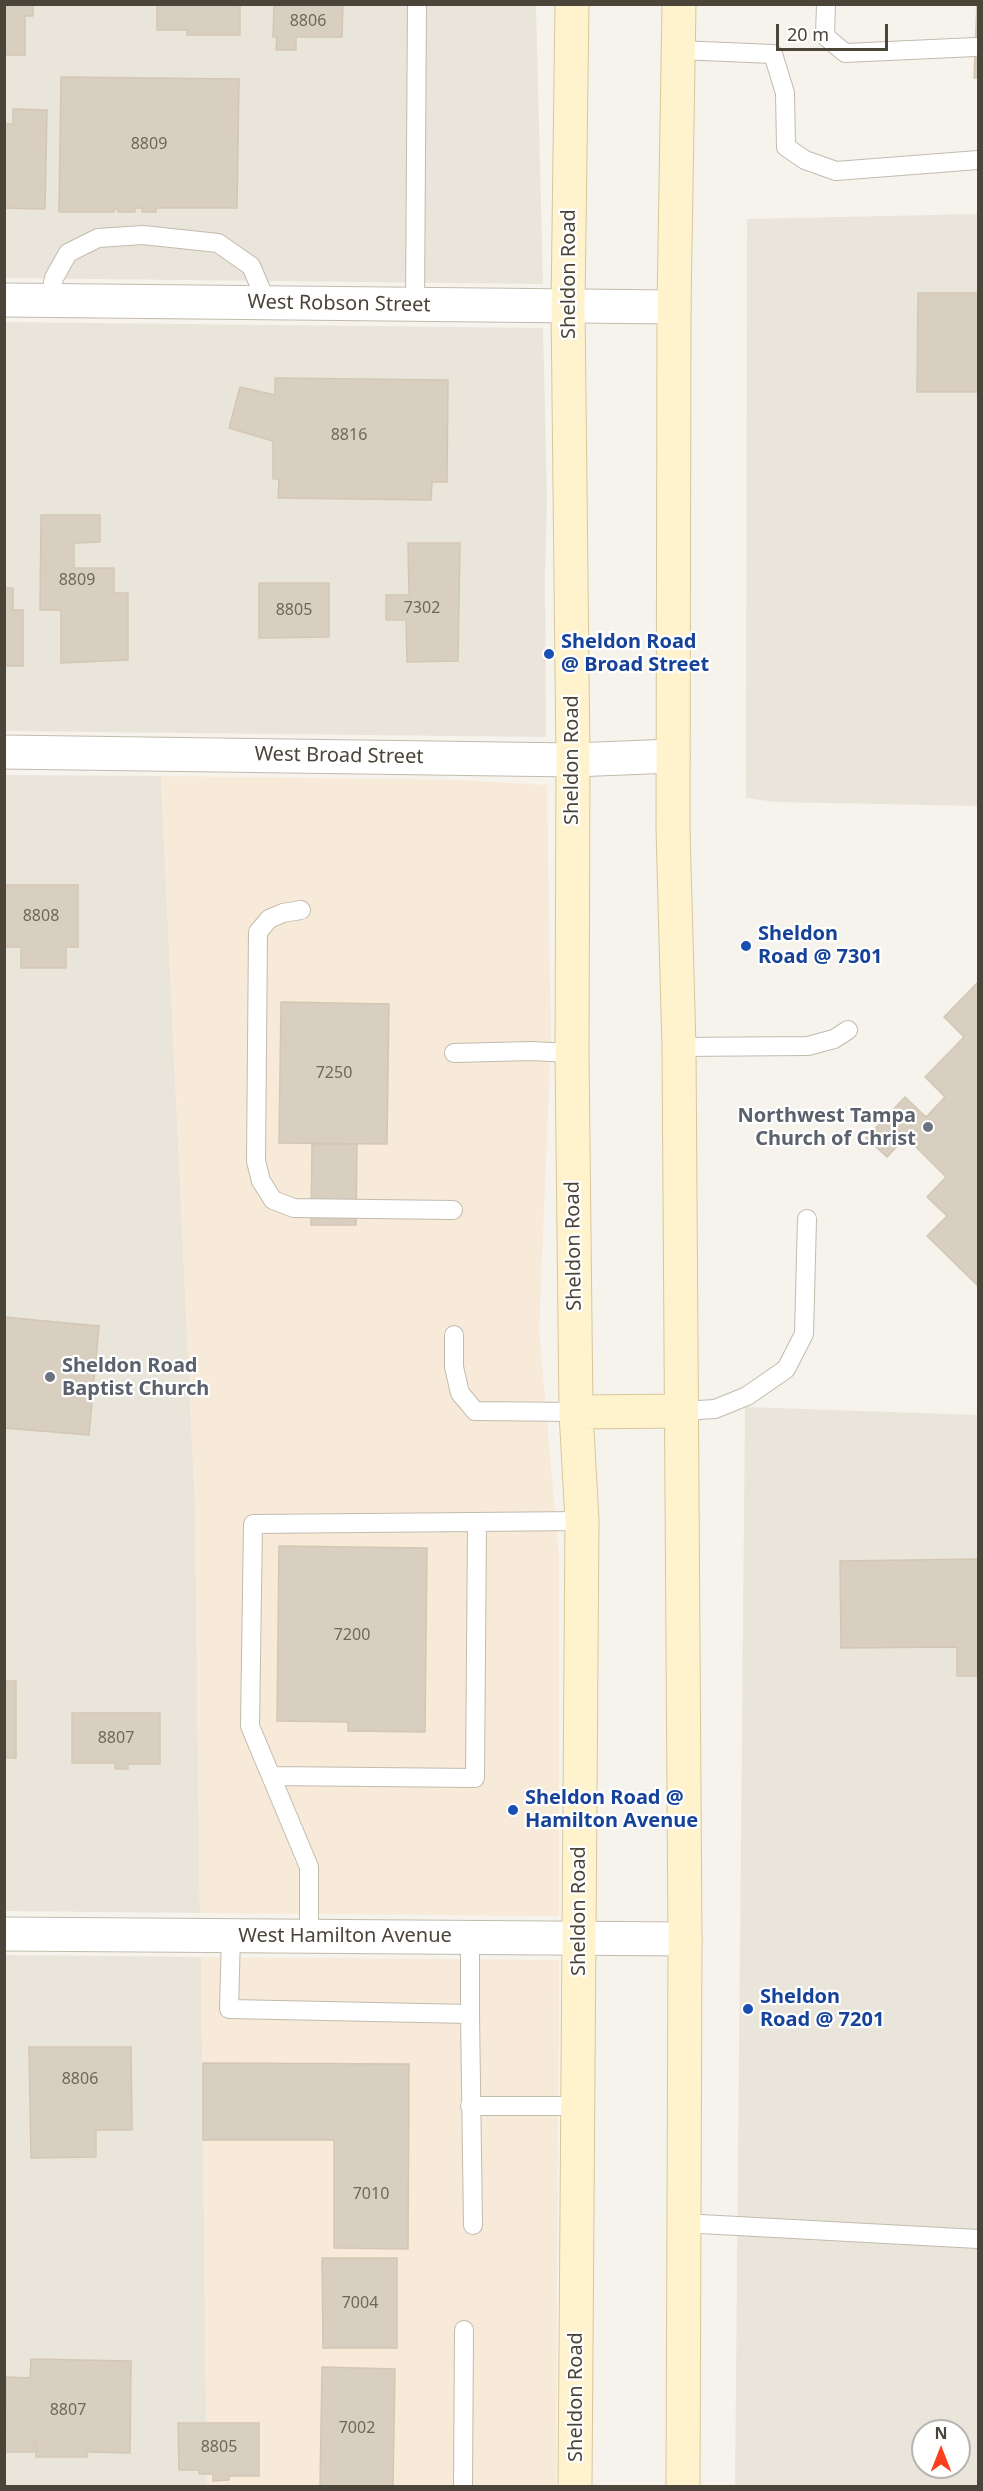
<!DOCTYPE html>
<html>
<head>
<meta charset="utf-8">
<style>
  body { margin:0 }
  #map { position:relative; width:983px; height:2491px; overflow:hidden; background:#f6f3ec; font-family:"Noto Sans",sans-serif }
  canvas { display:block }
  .frame { position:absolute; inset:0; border:6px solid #4b4439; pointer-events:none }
  .north { position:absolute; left:911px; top:2419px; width:60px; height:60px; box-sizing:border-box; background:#fff; border:2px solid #b7b4b0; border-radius:50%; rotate:0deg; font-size:16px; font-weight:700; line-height:24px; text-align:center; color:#4b4439 }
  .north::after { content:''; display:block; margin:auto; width:21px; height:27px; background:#fc3f1d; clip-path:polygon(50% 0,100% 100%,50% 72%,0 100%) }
  .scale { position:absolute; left:776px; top:24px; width:112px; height:27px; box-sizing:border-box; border:3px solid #4b4439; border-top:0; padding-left:8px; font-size:18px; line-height:21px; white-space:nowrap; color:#4b4439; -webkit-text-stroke:4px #fff; paint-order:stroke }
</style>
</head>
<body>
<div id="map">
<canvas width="983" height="2491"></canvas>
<div class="frame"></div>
<div class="north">N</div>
<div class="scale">20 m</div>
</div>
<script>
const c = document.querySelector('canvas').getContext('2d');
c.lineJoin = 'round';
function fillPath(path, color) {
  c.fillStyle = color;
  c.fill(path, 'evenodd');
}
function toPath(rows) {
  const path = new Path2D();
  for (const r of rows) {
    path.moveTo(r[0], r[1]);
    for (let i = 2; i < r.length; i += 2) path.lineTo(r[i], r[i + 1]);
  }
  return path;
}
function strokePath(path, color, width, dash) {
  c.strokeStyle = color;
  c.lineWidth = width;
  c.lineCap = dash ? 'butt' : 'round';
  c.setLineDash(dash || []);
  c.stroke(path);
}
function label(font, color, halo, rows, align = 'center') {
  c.font = font + ' "Noto Sans",sans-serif';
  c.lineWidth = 4.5;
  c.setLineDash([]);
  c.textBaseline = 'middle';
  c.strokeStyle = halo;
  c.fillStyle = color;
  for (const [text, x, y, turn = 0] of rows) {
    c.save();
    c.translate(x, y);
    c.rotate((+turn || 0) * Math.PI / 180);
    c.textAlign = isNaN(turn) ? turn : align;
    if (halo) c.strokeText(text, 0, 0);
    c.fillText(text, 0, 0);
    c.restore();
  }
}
const residential = toPath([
  [5,5,536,5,543,284,5,278],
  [978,214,978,806,777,802,746,798,747,219],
  [5,322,543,328,547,499,545,576,546,737,5,731],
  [5,775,161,776,195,1504,200,1913,5,1911],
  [745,1407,978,1415,978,2486,735,2486],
  [923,2431,959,2431,959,2467,923,2467],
  [5,1955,201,1957,207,2486,5,2486]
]);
const commercial = toPath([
  [161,776,459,780,547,785,551,1040,539,1330,559,1557,559,1916,200,1913,195,1504],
  [201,1957,559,1960,556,2486,207,2486]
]);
const building = toPath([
  [4,4,33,4,33,16,25,16,25,55,4,55,4,4],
  [157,4,240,4,240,35,187,35,187,30,157,30,157,4],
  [343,4,342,37,296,37,296,50,276,50,277,37,273,37,274,5,257,5,343,4],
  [977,4,978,4,978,78,974,78,977,4],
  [61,77,239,79,237,208,156,208,156,212,142,212,142,208,135,208,135,212,118,212,118,209,114,209,114,212,59,212,61,77],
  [13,109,47,110,45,209,4,208,4,124,13,124,13,109],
  [918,293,978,293,978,392,917,392,918,293],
  [275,378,448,380,447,482,432,482,431,500,278,498,279,479,273,479,273,441,229,428,240,387,275,395,275,378],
  [41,515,100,515,100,542,74,543,74,568,114,568,114,593,128,593,128,660,61,663,61,610,40,610,41,515],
  [408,543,460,543,458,661,407,662,406,620,386,620,386,595,409,595,408,543],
  [259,583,329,583,329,637,259,638,259,583],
  [4,588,13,588,13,610,23,610,23,666,4,666,4,588],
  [4,885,78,885,78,947,66,947,66,968,21,968,21,947,4,947,4,885],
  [978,982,978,1286,927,1236,947,1216,927,1197,946,1177,906,1137,887,1157,866,1138,905,1097,926,1117,945,1097,925,1077,964,1037,944,1017,978,982],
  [281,1002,389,1004,387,1144,279,1143,281,1002],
  [312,1144,357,1144,356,1225,311,1225,312,1144],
  [4,1317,99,1326,89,1435,4,1428,4,1317],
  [279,1546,427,1548,425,1732,348,1731,348,1722,277,1721,279,1546],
  [978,1559,978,1676,957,1676,957,1647,841,1648,840,1561,978,1559],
  [4,1681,16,1681,16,1758,4,1758,4,1681],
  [72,1713,160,1713,160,1764,128,1764,128,1769,115,1769,115,1763,72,1763,72,1713],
  [29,2047,131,2047,132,2130,96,2130,96,2157,31,2158,29,2047],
  [203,2063,409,2064,408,2249,334,2248,334,2140,203,2140,203,2063],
  [322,2258,397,2258,397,2348,323,2348,322,2258],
  [31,2359,131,2361,130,2453,89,2452,89,2447,87,2447,87,2457,36,2457,36,2442,34,2442,34,2452,5,2452,6,2377,30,2378,31,2359],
  [322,2367,395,2369,393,2486,320,2486,322,2367],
  [178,2423,259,2423,259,2476,229,2476,229,2480,213,2481,213,2474,199,2474,199,2470,179,2470,178,2423]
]);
const lane = toPath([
  [826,4,825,36,845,53,975,47],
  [679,50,773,54,785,93,786,147,805,160,836,171,978,160],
  [49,301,54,278,68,253,98,238,143,235,218,243,251,266,267,303],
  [415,305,417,4],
  [301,910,283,913,269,919,258,932,256,1161,261,1181,273,1200,294,1208,453,1210],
  [679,1047,808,1046,834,1039,848,1030],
  [454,1053,531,1051,572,1053],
  [454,1335,454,1367,460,1393,475,1411,576,1412],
  [681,1411,715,1409,747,1396,786,1369,804,1334,807,1219],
  [271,1776,475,1778,477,1524],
  [231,1936,229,2009,470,2014,470,1937],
  [309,1936,309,1867,250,1726,253,1524,582,1521],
  [470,2014,473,2225],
  [470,2106,577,2106],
  [682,2223,978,2239],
  [463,2486,464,2330]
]);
const street = toPath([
  [4,300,674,307],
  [4,752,573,760,673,756],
  [4,1934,685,1939]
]);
const secondary = toPath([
  [572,4,568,306,573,760,572,1053,576,1412,582,1521,575,2486],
  [679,4,674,307,673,829,679,1047,685,1939,683,2486],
  [576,1412,681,1411]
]);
const markers = [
  [549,654,6,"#1a4fb4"],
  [746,946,6,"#1a4fb4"],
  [928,1127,6,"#6b7280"],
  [50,1377,6,"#6b7280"],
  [513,1810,6,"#1a4fb4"],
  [748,2009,6,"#1a4fb4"]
];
const numberNames = [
  ["8806",308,21],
  ["8809",149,144],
  ["8816",349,435],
  ["8809",77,580],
  ["7302",422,608],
  ["8805",294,610],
  ["8808",41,916],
  ["7250",334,1073],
  ["7200",352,1635],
  ["8807",116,1738],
  ["8806",80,2079],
  ["7010",371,2194],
  ["7004",360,2303],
  ["8807",68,2410],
  ["7002",357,2428],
  ["8805",219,2447]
];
const streetNames = [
  ["Sheldon Road",569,274,-90],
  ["West Robson Street",339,304,1],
  ["West Broad Street",339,756,1],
  ["Sheldon Road",572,760,-90],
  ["Sheldon Road",574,1246,-91],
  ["Sheldon Road",579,1911,-90],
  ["West Hamilton Avenue",345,1936],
  ["Sheldon Road",576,2397,-90]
];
const transitNames = [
  ["Sheldon Road",561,642],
  ["@ Broad Street",561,665],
  ["Sheldon",758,934],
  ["Road @ 7301",758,957],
  ["Sheldon Road @",525,1798],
  ["Hamilton Avenue",525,1821],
  ["Sheldon",760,1997],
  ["Road @ 7201",760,2020]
];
const worshipNames = [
  ["Northwest Tampa",916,1116],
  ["Church of Christ",916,1139],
  ["Sheldon Road",62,1366,"left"],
  ["Baptist Church",62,1389,"left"]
];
fillPath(residential, '#eae5da');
fillPath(commercial, '#f7ead8');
fillPath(building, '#d8cfc1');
strokePath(building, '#d3c7b4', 1.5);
strokePath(lane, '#c2bbae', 20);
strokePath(street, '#c2bbae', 35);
strokePath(secondary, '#d6c79b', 35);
strokePath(lane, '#fff', 18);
strokePath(street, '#fff', 33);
strokePath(secondary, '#fff3cd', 33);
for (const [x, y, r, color] of markers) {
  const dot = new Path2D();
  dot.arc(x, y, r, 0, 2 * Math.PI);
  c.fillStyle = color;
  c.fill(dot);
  strokePath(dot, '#fff', 2);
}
label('16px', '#6e675b', null, numberNames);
label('20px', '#4b4439', '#fff', streetNames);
label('bold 20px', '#164399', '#fff', transitNames, 'left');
label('bold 20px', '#5b616d', '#fff', worshipNames, 'right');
</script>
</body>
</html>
